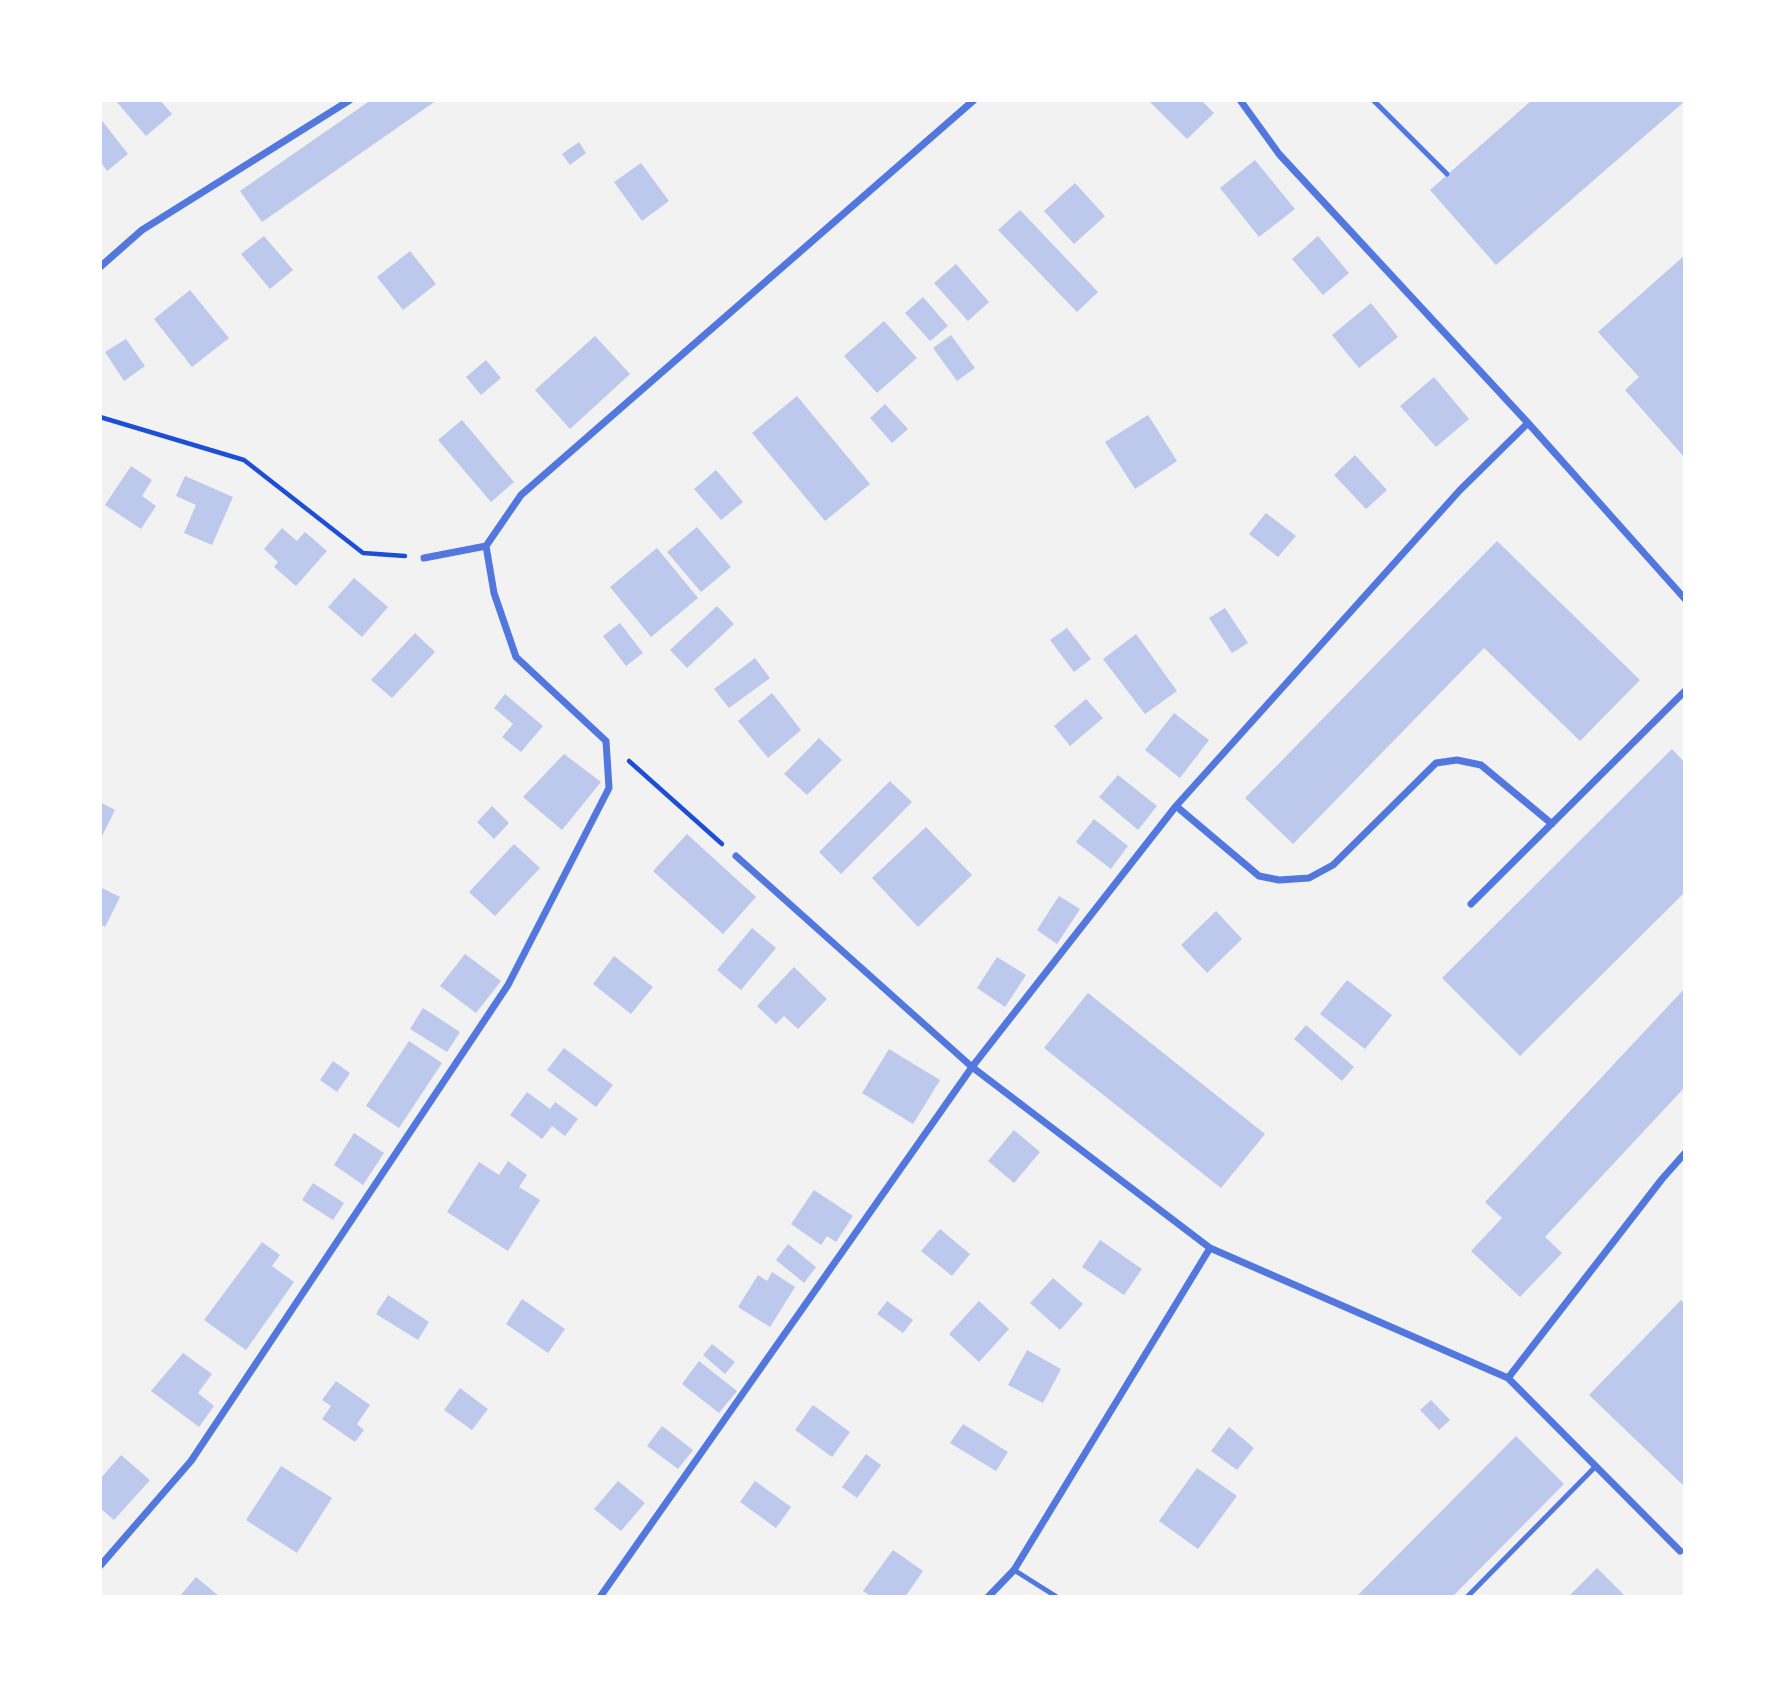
<!DOCTYPE html>
<html>
<head>
<meta charset="utf-8">
<style>
  body { margin:0 }
  #map { position:relative; width:1785px; height:1697px; overflow:hidden; background:#f2f2f2; font-family:Barlow,sans-serif }
  canvas { display:block }
  .frame { position:absolute; inset:0; border:102px solid #fff; pointer-events:none }
</style>
</head>
<body>
<div id="map">
<canvas width="1785" height="1697"></canvas>
<div class="frame"></div>
</div>
<script>
const c = document.querySelector('canvas').getContext('2d');
c.lineJoin = 'round';
function fillPath(path, color) {
  c.fillStyle = color;
  c.fill(path, 'evenodd');
}
function toPath(rows) {
  const path = new Path2D();
  for (const r of rows) {
    path.moveTo(r[0], r[1]);
    for (let i = 2; i < r.length; i += 2) path.lineTo(r[i], r[i + 1]);
  }
  return path;
}
function strokePath(path, color, width, dash) {
  c.strokeStyle = color;
  c.lineWidth = width;
  c.lineCap = dash ? 'butt' : 'round';
  c.setLineDash(dash || []);
  c.stroke(path);
}
const building = toPath([
  [115,100,160,100,172,114,146,136],
  [371,100,437,100,262,222,240,191],
  [1148,100,1201,100,1214,113,1187,139],
  [1532,100,1685,101,1496,265,1430,190],
  [100,118,128,154,107,171,100,161],
  [579,142,586,153,570,165,562,154],
  [1255,160,1295,209,1259,237,1220,188],
  [641,163,669,201,642,221,614,182],
  [1075,183,1105,216,1074,244,1044,211],
  [1020,210,1098,292,1077,312,998,230],
  [264,236,293,270,270,289,241,254],
  [1318,236,1349,273,1323,295,1292,259],
  [410,251,436,284,403,310,377,277],
  [1685,255,1685,458,1625,390,1639,377,1598,332],
  [956,264,989,302,968,321,934,283],
  [190,290,229,338,192,367,154,319],
  [923,297,948,326,930,341,905,313],
  [1371,303,1398,337,1359,368,1332,335],
  [884,321,917,358,877,393,844,356],
  [951,335,975,368,957,381,933,348],
  [595,336,630,374,570,429,535,390],
  [126,339,145,366,124,381,105,352],
  [486,360,501,378,481,395,466,377],
  [1434,377,1469,419,1436,447,1400,406],
  [797,396,870,484,825,521,752,433],
  [885,404,908,429,892,443,870,418],
  [1148,415,1177,461,1135,489,1105,442],
  [462,420,514,482,491,502,438,440],
  [1355,455,1387,490,1366,509,1334,475],
  [131,466,152,480,142,496,156,506,141,529,105,505],
  [716,470,743,502,721,520,694,489],
  [185,476,233,497,212,545,184,533,196,505,176,496],
  [1266,513,1296,536,1278,557,1249,534],
  [697,527,731,567,701,592,667,552],
  [282,528,297,541,305,532,327,551,296,586,274,567,278,562,264,549],
  [1497,541,1640,680,1580,741,1484,648,1293,844,1245,798],
  [657,548,698,598,651,637,610,587],
  [354,578,388,607,362,637,328,607],
  [717,606,734,624,687,668,670,650],
  [1225,608,1248,643,1232,653,1209,618],
  [620,623,643,653,626,666,603,636],
  [1067,628,1091,659,1074,672,1050,640],
  [415,633,435,652,392,698,371,680],
  [1136,634,1177,691,1145,714,1103,659],
  [755,658,770,678,729,708,714,689],
  [772,693,801,730,768,758,738,721],
  [505,694,543,726,521,752,502,737,513,724,494,708],
  [1086,699,1103,718,1070,746,1054,726],
  [1174,713,1209,740,1180,778,1145,750],
  [819,738,842,760,807,795,784,774],
  [1672,749,1685,763,1685,892,1520,1056,1442,978],
  [564,754,601,782,562,830,523,797],
  [1118,775,1157,806,1138,830,1099,797],
  [890,781,912,802,841,874,819,852],
  [100,802,115,810,100,840],
  [492,806,509,823,494,839,477,822],
  [1094,819,1128,846,1111,869,1076,842],
  [926,827,972,875,918,927,872,878],
  [687,834,756,897,723,934,653,871],
  [514,844,540,868,495,916,469,892],
  [100,887,120,897,105,927,100,924],
  [1059,896,1080,909,1057,944,1037,930],
  [1216,911,1242,939,1207,973,1181,945],
  [752,928,776,948,741,990,717,970],
  [465,954,501,981,476,1013,440,986],
  [614,956,653,987,631,1014,593,984],
  [997,957,1026,975,1005,1007,977,988],
  [794,967,827,999,798,1029,784,1016,776,1024,757,1006],
  [1347,980,1392,1015,1365,1049,1320,1014],
  [1685,988,1685,1087,1545,1237,1562,1253,1520,1297,1471,1251,1502,1218,1485,1202],
  [1088,993,1265,1134,1221,1188,1044,1048],
  [423,1008,460,1032,447,1052,410,1029],
  [1306,1025,1354,1067,1342,1081,1294,1039],
  [409,1041,442,1063,399,1128,366,1106],
  [564,1048,613,1085,596,1107,547,1070],
  [889,1049,940,1080,913,1124,862,1093],
  [333,1061,350,1073,337,1092,320,1080],
  [527,1092,550,1109,555,1102,578,1119,565,1136,552,1126,542,1139,510,1115],
  [1014,1130,1040,1152,1014,1183,988,1161],
  [354,1133,384,1153,363,1185,334,1165],
  [508,1161,527,1175,519,1187,540,1200,508,1251,447,1212,479,1162,499,1175],
  [313,1183,344,1203,333,1220,302,1200],
  [814,1190,853,1216,836,1242,827,1236,821,1245,791,1224],
  [940,1229,970,1254,952,1276,921,1251],
  [1100,1240,1142,1269,1124,1295,1082,1267],
  [262,1242,280,1255,272,1266,294,1282,246,1350,204,1320],
  [788,1244,816,1267,804,1283,776,1260],
  [772,1272,795,1287,770,1327,738,1307,758,1275,767,1281],
  [1053,1278,1083,1304,1060,1330,1030,1303],
  [388,1295,429,1322,418,1340,376,1314],
  [522,1299,565,1329,548,1353,506,1324],
  [1681,1300,1685,1304,1685,1487,1589,1395],
  [887,1301,913,1320,903,1333,877,1314],
  [979,1301,1009,1329,979,1362,949,1334],
  [712,1344,735,1362,725,1374,703,1355],
  [1027,1350,1061,1369,1043,1403,1008,1385],
  [183,1353,212,1374,198,1393,214,1406,199,1427,151,1391],
  [699,1361,737,1391,719,1413,682,1384],
  [336,1381,370,1405,357,1424,364,1430,355,1442,322,1419,331,1406,322,1400],
  [460,1388,488,1409,472,1430,444,1410],
  [1431,1400,1450,1420,1439,1430,1420,1410],
  [813,1405,850,1432,832,1457,795,1430],
  [963,1424,1008,1452,996,1471,950,1443],
  [662,1426,693,1450,678,1469,647,1446],
  [1229,1427,1254,1448,1237,1470,1211,1451],
  [1516,1436,1564,1484,1452,1597,1356,1597],
  [866,1454,881,1465,857,1498,842,1487],
  [121,1455,150,1480,114,1520,100,1508,100,1479],
  [281,1466,332,1498,297,1553,246,1520],
  [1197,1468,1237,1496,1198,1549,1159,1521],
  [618,1481,645,1503,621,1531,594,1509],
  [755,1481,791,1507,776,1528,740,1502],
  [893,1550,923,1571,905,1597,872,1597,863,1591],
  [1597,1568,1626,1597,1568,1597],
  [196,1577,220,1597,179,1597]
]);
const path = toPath([
  [100,417,244,460,363,553,405,556],
  [629,761,722,844]
]);
const service = toPath([
  [1373,100,1447,174],
  [1014,1570,1057,1597],
  [1467,1597,1596,1466]
]);
const minor = toPath([
  [1240,100,1279,154,1528,423,1685,599],
  [100,267,142,230,350,100],
  [486,546,521,495,974,100],
  [1176,806,1259,876,1279,880,1309,878,1333,865,1436,763,1457,760,1481,765,1552,824],
  [736,856,972,1067,1210,1248,1508,1378,1680,1551],
  [1471,904,1685,691],
  [1508,1378,1662,1179,1685,1153],
  [100,1566,191,1461,508,985,609,788,606,741,516,657,494,593,486,546,424,558],
  [600,1597,972,1067,1176,806,1460,490,1528,423],
  [988,1597,1014,1570,1210,1248]
]);
fillPath(building, '#bdc9ec');
strokePath(path, '#1d4ed8', 4.5);
strokePath(service, '#5277de', 5);
strokePath(minor, '#5277de', 7);
</script>
</body>
</html>
